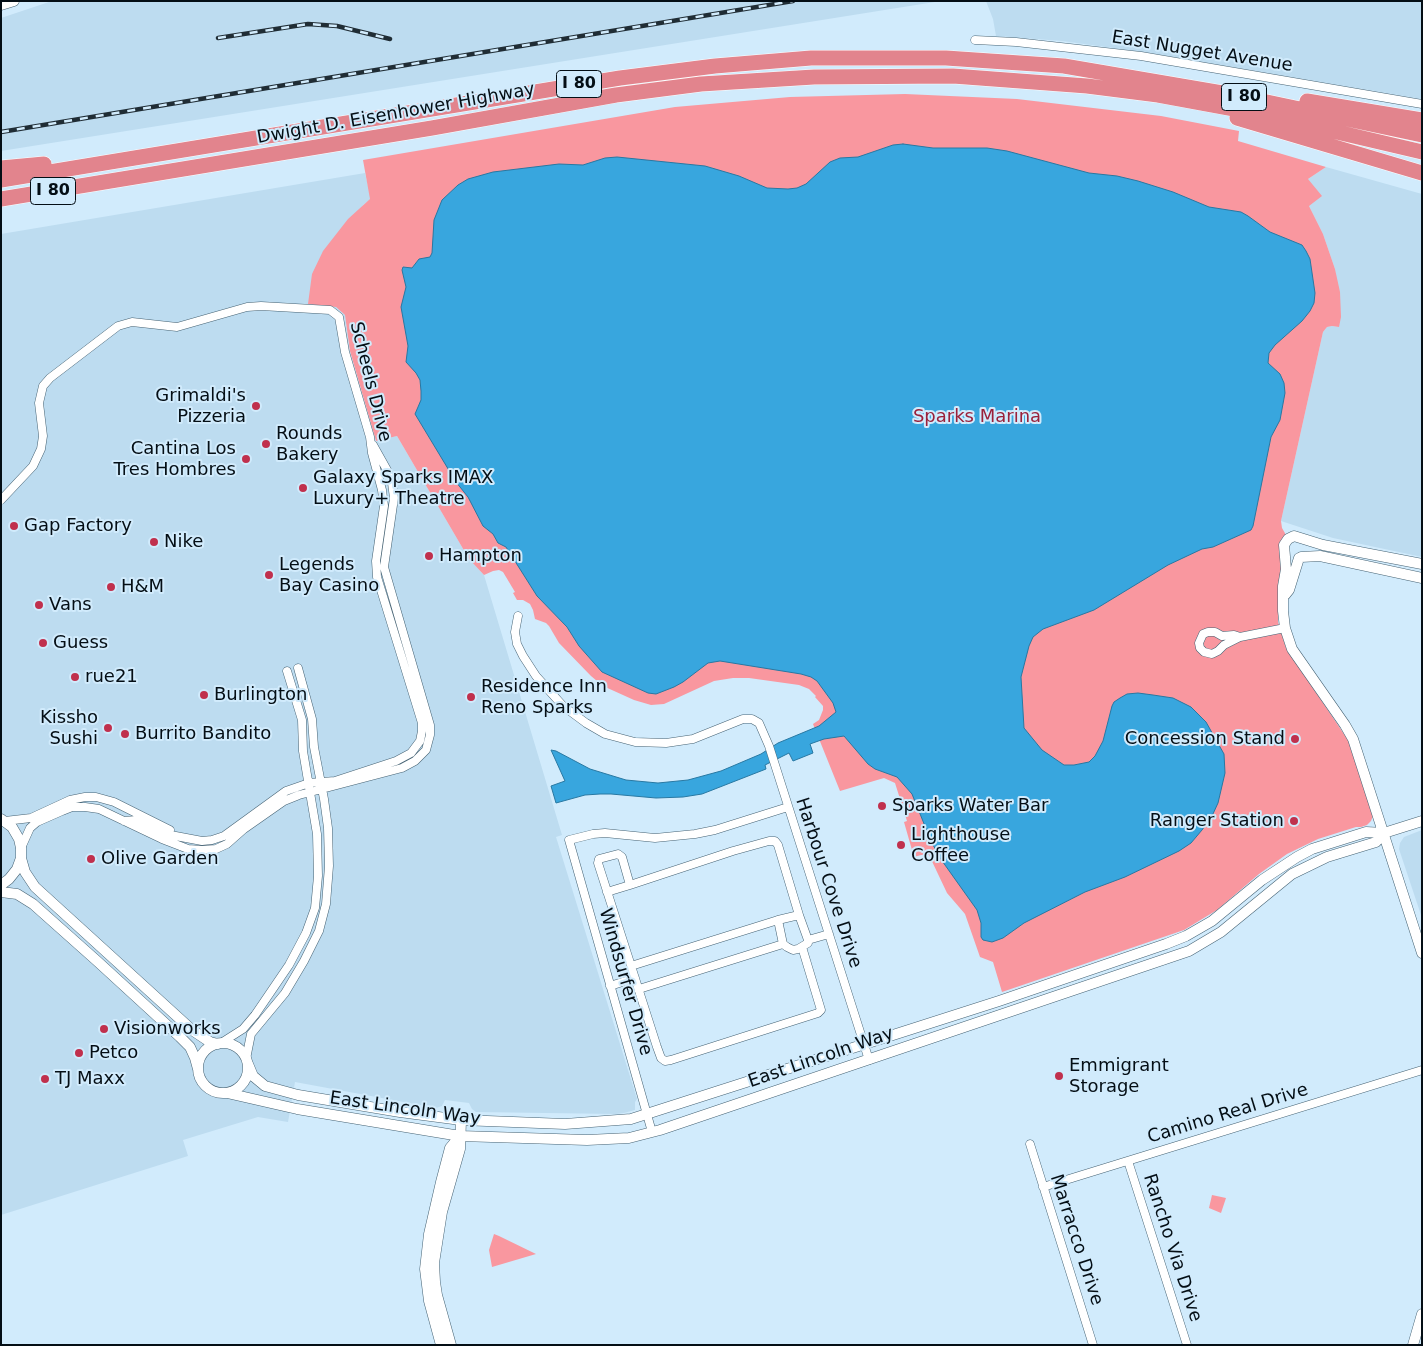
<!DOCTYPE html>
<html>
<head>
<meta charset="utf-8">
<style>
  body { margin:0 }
  #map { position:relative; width:1423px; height:1346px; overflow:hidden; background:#d1ebfc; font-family:"DejaVu Sans",sans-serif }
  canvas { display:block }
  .frame { position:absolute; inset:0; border:2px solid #040e15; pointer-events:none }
</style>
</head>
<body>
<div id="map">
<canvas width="1423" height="1346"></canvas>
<div class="frame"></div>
</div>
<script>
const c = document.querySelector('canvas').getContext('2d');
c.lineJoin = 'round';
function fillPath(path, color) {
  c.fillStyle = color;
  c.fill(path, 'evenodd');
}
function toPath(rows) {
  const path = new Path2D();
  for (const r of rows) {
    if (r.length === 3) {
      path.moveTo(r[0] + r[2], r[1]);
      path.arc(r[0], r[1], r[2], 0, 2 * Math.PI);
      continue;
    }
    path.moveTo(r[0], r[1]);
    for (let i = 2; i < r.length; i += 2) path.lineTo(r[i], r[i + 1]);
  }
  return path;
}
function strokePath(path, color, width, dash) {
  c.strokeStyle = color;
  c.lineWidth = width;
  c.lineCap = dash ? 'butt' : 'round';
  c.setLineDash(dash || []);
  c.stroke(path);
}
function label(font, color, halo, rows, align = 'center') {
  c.font = font + ' "DejaVu Sans",sans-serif';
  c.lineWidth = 4;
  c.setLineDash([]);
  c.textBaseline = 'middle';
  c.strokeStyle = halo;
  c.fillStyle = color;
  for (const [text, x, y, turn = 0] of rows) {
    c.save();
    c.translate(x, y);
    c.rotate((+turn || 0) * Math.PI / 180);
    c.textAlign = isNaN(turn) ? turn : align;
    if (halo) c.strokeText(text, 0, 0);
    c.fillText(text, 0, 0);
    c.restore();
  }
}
const built = toPath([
  [52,1,941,1,1,151,1,18],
  [986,1,1422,1,1422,99,1150,53,1062,41,996,36,993,19],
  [1326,167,1422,194,1422,557,1333,538,1281,521,1323,332,1327,327,1332,326,1339,327,1335,269,1323,234,1309,206,1308,179],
  [365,173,371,199,363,205,336,307,345,315,350,351,376,441,397,436,469,559,484,575,562,835,556,837,637,1099,635,1102,635,1110,624,1113,615,1114,476,1112,472,1109,469,1103,445,1100,442,1106,436,1108,295,1082,288,1122,258,1117,183,1140,188,1156,1,1215,1,234],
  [1422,830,1422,918,1399,849,1400,843,1404,837]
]);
const green = toPath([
  [905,94,1017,99,1161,116,1239,131,1238,141,1326,167,1308,179,1322,196,1309,206,1323,234,1335,269,1340,292,1341,317,1339,327,1332,326,1327,327,1323,332,1281,521,1282,528,1286,535,1285,559,1278,606,1278,622,1286,648,1348,740,1373,816,1371,821,1367,825,1361,827,1356,827,1318,839,1287,854,1259,874,1217,910,1184,930,1002,992,993,962,980,957,965,914,947,893,929,855,921,855,914,857,904,822,907,821,895,783,884,778,840,791,813,724,819,720,823,710,823,706,815,697,816,696,809,689,799,685,749,678,733,678,714,681,664,704,651,705,634,700,603,686,591,676,559,643,549,626,546,623,535,619,533,610,530,604,523,600,517,600,513,593,515,592,503,572,499,570,493,571,484,575,469,559,397,436,376,441,350,351,345,315,336,307,308,304,312,274,323,251,348,219,370,199,363,160,675,107,790,97],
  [1212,1195,1226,1198,1221,1213,1209,1208],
  [494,1234,499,1236,536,1254,492,1267,489,1250]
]);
const water = toPath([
  [903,144,933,148,987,148,1007,151,1089,173,1117,176,1138,181,1173,192,1209,207,1241,212,1248,216,1270,232,1302,245,1306,251,1310,259,1315,293,1314,303,1310,311,1302,321,1275,345,1269,353,1268,363,1280,374,1284,383,1285,393,1280,420,1271,437,1253,526,1251,530,1213,547,1202,549,1168,565,1094,610,1043,629,1033,637,1029,646,1021,677,1024,728,1042,750,1064,765,1074,765,1089,762,1095,756,1103,741,1112,706,1114,702,1120,698,1127,694,1138,693,1153,695,1173,698,1191,707,1206,722,1224,754,1225,773,1218,803,1212,816,1202,830,1191,843,1179,851,1125,877,1085,892,1024,923,1003,938,992,942,983,940,981,937,981,923,977,910,940,858,931,841,912,794,897,777,875,769,868,764,844,736,824,739,810,744,813,753,793,761,789,753,765,765,766,769,702,794,683,797,656,798,611,794,600,794,585,795,556,803,551,786,565,781,551,750,556,751,590,769,626,780,658,783,688,780,721,771,761,754,778,743,819,726,836,712,833,703,817,681,811,677,801,674,720,661,708,663,683,682,674,687,656,694,648,693,602,672,579,646,567,627,537,596,506,547,498,543,493,534,483,526,468,497,456,482,415,414,421,400,421,391,420,380,416,373,406,362,408,346,401,307,406,287,402,270,403,267,412,268,419,259,430,257,432,253,434,220,442,200,458,185,468,179,493,172,559,164,583,165,605,158,617,157,705,166,739,176,767,188,788,189,797,188,806,184,830,162,840,158,858,157,893,145,903,144]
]);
const minor = toPath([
  [975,40,1016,42,1141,56,1422,104],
  [1,500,33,466,41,449,43,436,39,403,43,386,50,378,118,326,132,322,177,327,247,307,261,306,330,310,339,317,345,352,370,437,372,453,382,490,384,506,376,561,377,577,422,723,422,731,420,741,411,753,396,761,335,781,309,783,286,791,224,836,212,840,202,841,165,834,137,820,124,821],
  [518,616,515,632,517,644,523,656,536,676,563,706,586,723,605,734,635,742,666,743,693,739,743,719,752,719,759,723,769,746,869,1060],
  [1240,637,1234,635,1222,636,1215,632,1208,632,1203,634,1199,643,1200,648,1204,652,1212,654,1218,651,1224,645,1240,637,1285,628],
  [5,821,31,818,70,800,85,797,96,797,114,802,170,830],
  [21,848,30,828,37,822,62,811,72,807,85,807,99,809,162,839,188,849,202,850,216,849,227,844,244,829,284,801,299,795,402,768,415,761,426,750,430,735,430,725,384,567,394,498,392,483,387,470,373,445],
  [607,892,630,885],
  [799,915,778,845,775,841,769,841,733,851,630,885,622,857,618,854,599,859,598,863,657,1047,661,1058,665,1061,671,1060,818,1013,821,1010,802,947],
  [808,940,808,943,798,949,793,950,787,947,783,944,778,920,799,915,808,940,829,934],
  [631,966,778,920],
  [610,986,635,978],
  [639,989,783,944],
  [221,1043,243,1029,255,1015,289,965,306,933,315,908,318,876,317,834,303,751,302,720,287,671],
  [246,1059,251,1034,285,993,304,961,319,931,326,904,329,866,328,828,324,799,314,747,312,719,298,668],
  [652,1132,569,840,593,834,605,833,655,838,695,834,715,830,788,807],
  [1030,1144,1093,1345],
  [1128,1161,1187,1345],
  [1043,1187,1422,1070]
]);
const tertiary = toPath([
  [1,5,14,1],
  [1301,557,1320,556,1422,578],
  [1422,564,1323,545,1294,536,1288,539,1284,545,1286,569,1283,586,1283,611,1285,628,1292,649,1345,725,1353,739,1422,953],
  [1285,595,1289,590,1299,558],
  [1,819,12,827,19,839,21,848,21,858,17,869,9,879,1,885],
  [21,858,25,872,35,887,192,1030,210,1042,218,1044],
  [1,892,17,894,33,904,97,961,180,1037,190,1047,195,1058,198,1069],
  [223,1068,25],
  [248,1064,253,1076,265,1086,298,1095,400,1112,461,1120,565,1124,631,1119,999,1001,1166,944,1186,936,1212,921,1262,880,1297,857,1312,849,1366,832,1384,833,1422,821],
  [227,1093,297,1109,460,1136,587,1140,629,1138,660,1130,1189,951,1221,932,1292,874,1327,857,1376,842,1384,833],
  [441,1345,429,1301,425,1269,429,1234,441,1182,450,1148,460,1136],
  [451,1345,437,1295,435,1282,434,1263,442,1212,460,1149,461,1120],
  [1413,1345,1422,1314]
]);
const motorway = toPath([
  [1307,101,1422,120],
  [1237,118,1422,173],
  [1,168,44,164],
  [1,180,620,78,715,66,811,58,946,58,1064,66,1234,95,1422,135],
  [1,199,432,128,616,95,701,84,814,77,953,76,1087,86,1158,95,1256,113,1422,152]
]);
const rail = toPath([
  [218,38,308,24,337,26,390,39],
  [1,132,793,1]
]);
const markers = [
  [256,406,5,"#c0304d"],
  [266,444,5,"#c0304d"],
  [246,459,5,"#c0304d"],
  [303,488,5,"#c0304d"],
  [14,526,5,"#c0304d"],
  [154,542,5,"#c0304d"],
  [429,556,5,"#c0304d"],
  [269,575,5,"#c0304d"],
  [111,587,5,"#c0304d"],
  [39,605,5,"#c0304d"],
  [43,643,5,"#c0304d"],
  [75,677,5,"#c0304d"],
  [204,695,5,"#c0304d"],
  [471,697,5,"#c0304d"],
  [108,728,5,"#c0304d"],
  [125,734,5,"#c0304d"],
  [1295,739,5,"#c0304d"],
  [882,806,5,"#c0304d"],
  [1294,821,5,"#c0304d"],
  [901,845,5,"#c0304d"],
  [91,859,5,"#c0304d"],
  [104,1029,5,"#c0304d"],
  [79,1053,5,"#c0304d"],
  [1059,1076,5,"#c0304d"],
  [45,1079,5,"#c0304d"]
];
const shields = [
  [579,84,45],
  [1244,97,45],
  [53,191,45]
];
const shieldNames = [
  ["I 80",579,84],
  ["I 80",1244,97],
  ["I 80",53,191]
];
const streetNames = [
  ["East Nugget Avenue",1202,52,9],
  ["Dwight D. Eisenhower Highway",396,114,-10],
  ["Scheels Drive",370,382,76],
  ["Harbour Cove Drive",828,883,72],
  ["Windsurfer Drive",625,982,74],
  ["East Lincoln Way",821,1058,-19],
  ["East Lincoln Way",405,1109,8],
  ["Camino Real Drive",1228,1114,-17],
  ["Marracco Drive",1076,1240,72],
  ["Rancho Via Drive",1172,1248,72]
];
const poiNames = [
  ["Grimaldi's",246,396,"right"],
  ["Pizzeria",246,417,"right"],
  ["Rounds",276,434],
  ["Bakery",276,455],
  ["Cantina Los",236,449,"right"],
  ["Tres Hombres",236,470,"right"],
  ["Galaxy Sparks IMAX",313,478],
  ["Luxury+ Theatre",313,499],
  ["Gap Factory",24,526],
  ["Nike",164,542],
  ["Hampton",439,556],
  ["Legends",279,565],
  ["Bay Casino",279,586],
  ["H&M",121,587],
  ["Vans",49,605],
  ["Guess",53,643],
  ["rue21",85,677],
  ["Residence Inn",481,687],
  ["Reno Sparks",481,708],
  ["Burlington",214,695],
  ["Kissho",98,718,"right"],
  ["Sushi",98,739,"right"],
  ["Burrito Bandito",135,734],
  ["Concession Stand",1285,739,"right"],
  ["Sparks Water Bar",892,806],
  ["Ranger Station",1284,821,"right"],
  ["Lighthouse",911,835],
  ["Coffee",911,856],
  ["Olive Garden",101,859],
  ["Visionworks",114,1029],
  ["Petco",89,1053],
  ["Emmigrant",1069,1066],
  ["Storage",1069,1087],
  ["TJ Maxx",55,1079]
];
const parkNames = [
  ["Sparks Marina",977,417]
];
fillPath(built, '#bddcf0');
fillPath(green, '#f9979f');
fillPath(water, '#38a6de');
strokePath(water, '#2878a2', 1);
strokePath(minor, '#466374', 9);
strokePath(tertiary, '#466374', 11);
strokePath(motorway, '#fff', 16);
strokePath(minor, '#fff', 8);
strokePath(tertiary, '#fff', 10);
strokePath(motorway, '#e2848d', 15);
strokePath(rail, '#202d35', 4.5);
strokePath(rail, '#d1ebfc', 2.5, [8]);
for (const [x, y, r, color] of markers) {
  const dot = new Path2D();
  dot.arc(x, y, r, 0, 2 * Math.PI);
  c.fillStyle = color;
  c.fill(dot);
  strokePath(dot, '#d1ebfc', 2);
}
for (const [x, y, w] of shields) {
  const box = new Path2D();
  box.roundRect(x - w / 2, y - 13.5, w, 27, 4);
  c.fillStyle = '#d1ebfc';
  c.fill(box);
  strokePath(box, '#040e15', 1);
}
label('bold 16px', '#040e15', null, shieldNames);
label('18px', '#040e15', '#d1ebfc', streetNames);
label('18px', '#040e15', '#d1ebfc', poiNames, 'left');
label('18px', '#9a203a', '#d1ebfc', parkNames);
</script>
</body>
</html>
